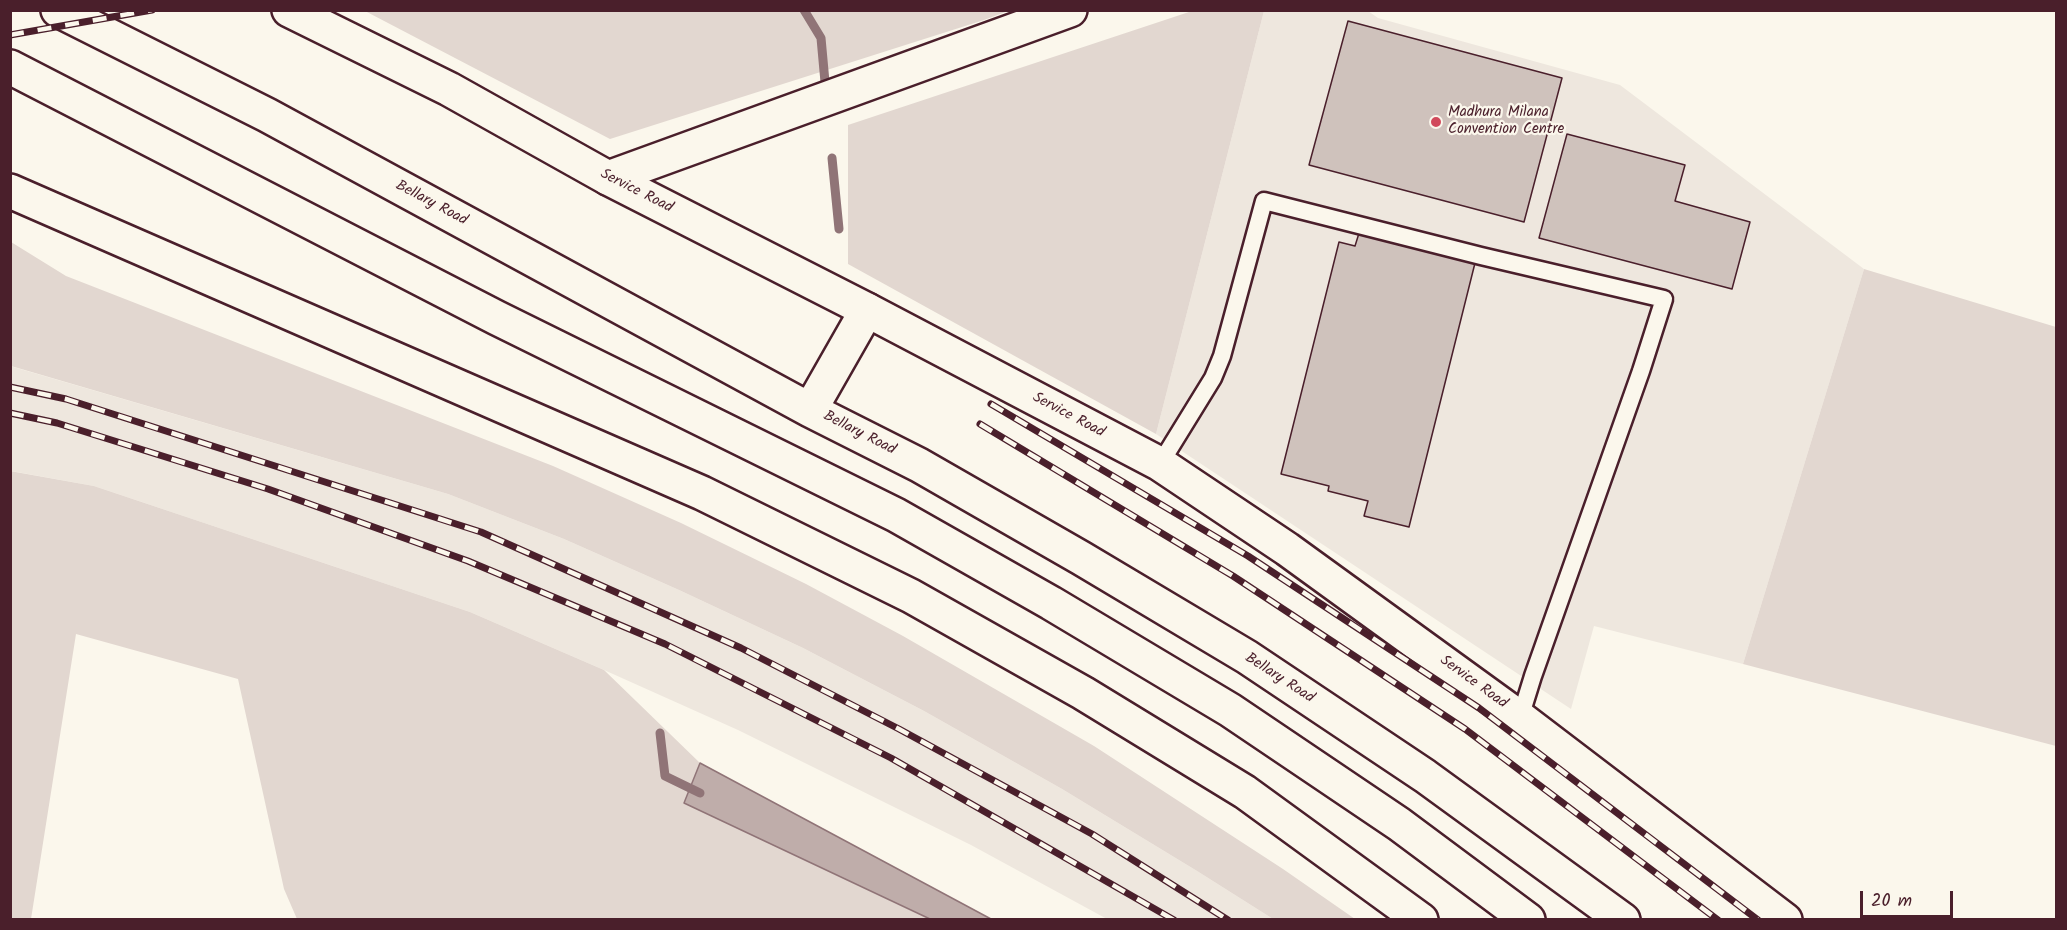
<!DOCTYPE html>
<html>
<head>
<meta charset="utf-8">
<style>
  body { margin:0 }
  #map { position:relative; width:2067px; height:930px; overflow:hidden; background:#fbf7ec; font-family:Kalam,sans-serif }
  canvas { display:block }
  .frame { position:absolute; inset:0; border:12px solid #4a1f2b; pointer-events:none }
  .scale { position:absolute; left:1860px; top:891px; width:93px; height:27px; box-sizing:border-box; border:3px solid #4a1f2b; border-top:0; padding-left:8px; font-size:18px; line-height:21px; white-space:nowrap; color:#4a1f2b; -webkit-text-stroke:4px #fbf7ec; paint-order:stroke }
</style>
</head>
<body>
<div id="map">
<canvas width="2067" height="930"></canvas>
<div class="frame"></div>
<div class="scale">20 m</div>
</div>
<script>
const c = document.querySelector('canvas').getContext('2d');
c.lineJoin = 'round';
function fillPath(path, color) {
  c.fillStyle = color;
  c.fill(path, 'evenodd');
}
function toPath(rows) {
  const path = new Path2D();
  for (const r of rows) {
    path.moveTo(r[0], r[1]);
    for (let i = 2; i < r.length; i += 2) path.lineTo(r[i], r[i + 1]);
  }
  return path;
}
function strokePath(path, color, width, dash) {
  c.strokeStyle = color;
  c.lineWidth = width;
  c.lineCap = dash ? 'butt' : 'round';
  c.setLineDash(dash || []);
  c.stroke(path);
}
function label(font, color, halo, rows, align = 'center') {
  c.font = font + ' Kalam,sans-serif';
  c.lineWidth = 4.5;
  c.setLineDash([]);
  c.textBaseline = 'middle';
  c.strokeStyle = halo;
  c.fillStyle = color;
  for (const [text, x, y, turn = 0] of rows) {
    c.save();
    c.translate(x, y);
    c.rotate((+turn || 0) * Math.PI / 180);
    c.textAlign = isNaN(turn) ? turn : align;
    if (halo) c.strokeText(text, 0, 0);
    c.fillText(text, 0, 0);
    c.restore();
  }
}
const built = toPath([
  [1264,11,1368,11,1378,18,1620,85,1864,269,1743,664,1594,626,1571,709,1156,434],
  [10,366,448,494,564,539,679,590,803,648,924,711,1062,789,1197,871,1273,919,1107,919,971,845,738,730,604,670,470,612,94,486,11,471]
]);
const green = toPath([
  [365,11,1008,11,984,20,610,139],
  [1192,11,1264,11,1156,434,848,264,848,125],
  [11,242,66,276,553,466,681,523,806,584,903,636,1094,746,1283,869,1355,919,1273,919,1197,871,1062,789,924,711,803,648,679,590,564,539,448,494,11,366],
  [1864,269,2056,327,2056,746,1743,664],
  [10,471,94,486,470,612,604,670,700,763,684,803,927,918,926,919,297,919,284,889,238,679,76,634,31,919,11,919]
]);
const water = toPath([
  [700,763,991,919,930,919,684,803,700,763]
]);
const stream = toPath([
  [804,10,821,38,826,93],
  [832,158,839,229],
  [660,733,665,776,700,793]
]);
const building = toPath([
  [1348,21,1562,78,1524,222,1309,165,1348,21],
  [1567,134,1685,165,1675,201,1750,222,1732,289,1539,238,1567,134],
  [1360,230,1476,259,1409,527,1364,516,1368,501,1328,491,1329,486,1281,474,1339,242,1355,246,1360,230]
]);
const lane = toPath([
  [1160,464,1213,378,1222,356,1264,201,1481,256,1664,299,1641,371,1533,676,1520,718]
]);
const street = toPath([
  [608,178,1070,10]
]);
const secondary = toPath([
  [289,10,449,89,608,178,867,310,1160,464,1287,549,1520,718,1785,920],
  [10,191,702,493,911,596,1083,693,1245,792,1421,920]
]);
const highway = toPath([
  [58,10,267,115,810,410,919,465,1081,558,1247,657,1425,776,1623,920],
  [10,67,497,318,896,515,1051,603,1230,710,1399,824,1528,920],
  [810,410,867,310]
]);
const rail = toPath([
  [10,35,152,10],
  [10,387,66,399,481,532,741,648,899,729,1092,834,1228,920],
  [991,404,1248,556,1479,708,1758,920],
  [10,413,57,423,268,489,468,561,665,644,891,758,1174,920],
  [980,424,1233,576,1465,729,1718,920]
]);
const markers = [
  [1436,122,6,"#d1495b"]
];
const poiNames = [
  ["Madhura Milana",1448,113],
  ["Convention Centre",1448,130]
];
const streetNames = [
  ["Service Road",636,192,27],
  ["Bellary Road",431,204,28],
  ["Service Road",1068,416,28],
  ["Bellary Road",859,434,27],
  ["Bellary Road",1279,679,33],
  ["Service Road",1473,683,36]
];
fillPath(built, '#eee7de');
fillPath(green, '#e2d7d0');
fillPath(water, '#bfadaa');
strokePath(water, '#907477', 1.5);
strokePath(stream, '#907477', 9);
fillPath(building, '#cfc2bc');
strokePath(building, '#4a1f2b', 1.5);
strokePath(lane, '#4a1f2b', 21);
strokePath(street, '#4a1f2b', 38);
strokePath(secondary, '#4a1f2b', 38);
strokePath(highway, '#4a1f2b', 38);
strokePath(lane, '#fbf7ec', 16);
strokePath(street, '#fbf7ec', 33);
strokePath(secondary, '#fbf7ec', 33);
strokePath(highway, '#fbf7ec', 33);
strokePath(rail, '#4a1f2b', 7);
strokePath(rail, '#fbf7ec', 4.5, [14]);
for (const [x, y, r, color] of markers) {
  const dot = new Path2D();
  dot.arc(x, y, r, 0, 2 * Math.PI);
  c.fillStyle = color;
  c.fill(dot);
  strokePath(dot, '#fbf7ec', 2);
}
label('15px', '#4a1f2b', '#fbf7ec', poiNames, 'left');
label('15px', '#4a1f2b', '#fbf7ec', streetNames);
</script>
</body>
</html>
